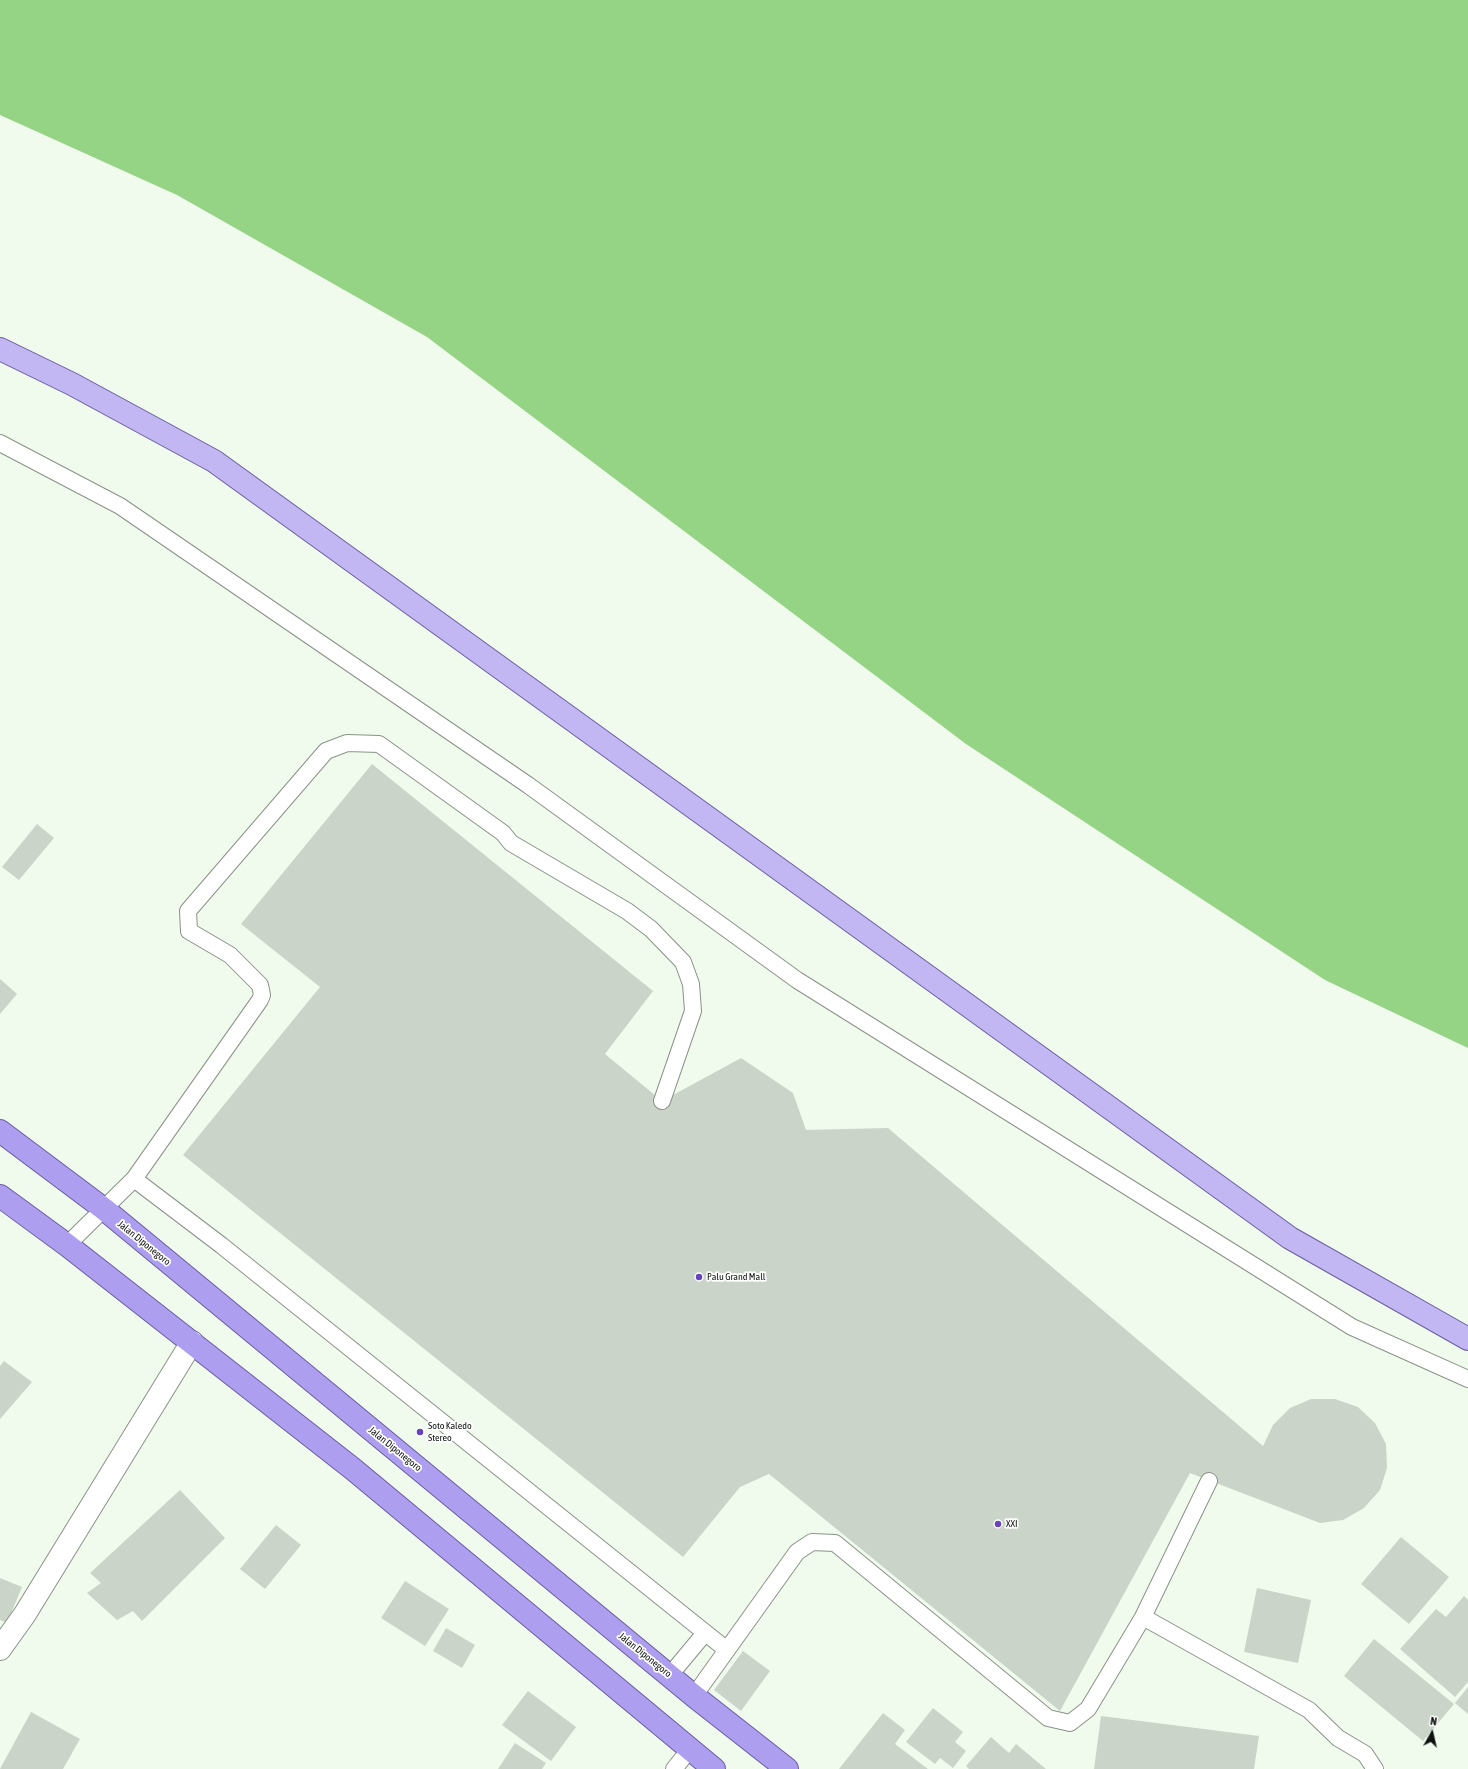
<!DOCTYPE html>
<html>
<head>
<meta charset="utf-8">
<style>
  body { margin:0 }
  #map { position:relative; width:1468px; height:1769px; overflow:hidden; background:#f0faed; font-family:"Asap Condensed",sans-serif }
  canvas { display:block }
  .north { position:absolute; left:1412px; top:1713px; width:40px; height:40px; -webkit-text-stroke:3px #fff; paint-order:stroke; rotate:8deg; font-size:11px; font-weight:700; line-height:16px; text-align:center; color:#0f130f }
  .north::after { content:''; display:block; margin:auto; width:14px; height:18px; background:#0f130f; clip-path:polygon(50% 0,100% 100%,50% 72%,0 100%) }
</style>
</head>
<body>
<div id="map">
<canvas width="1468" height="1769"></canvas>
<div class="north">N</div>
</div>
<script>
const c = document.querySelector('canvas').getContext('2d');
c.lineJoin = 'round';
function fillPath(path, color) {
  c.fillStyle = color;
  c.fill(path, 'evenodd');
}
function toPath(rows) {
  const path = new Path2D();
  for (const r of rows) {
    path.moveTo(r[0], r[1]);
    for (let i = 2; i < r.length; i += 2) path.lineTo(r[i], r[i + 1]);
  }
  return path;
}
function strokePath(path, color, width, dash) {
  c.strokeStyle = color;
  c.lineWidth = width;
  c.lineCap = dash ? 'butt' : 'round';
  c.setLineDash(dash || []);
  c.stroke(path);
}
function label(font, color, halo, rows, align = 'center') {
  c.font = font + ' "Asap Condensed",sans-serif';
  c.lineWidth = 3.5;
  c.setLineDash([]);
  c.textBaseline = 'middle';
  c.strokeStyle = halo;
  c.fillStyle = color;
  for (const [text, x, y, turn = 0] of rows) {
    c.save();
    c.translate(x, y);
    c.rotate((+turn || 0) * Math.PI / 180);
    c.textAlign = isNaN(turn) ? turn : align;
    if (halo) c.strokeText(text, 0, 0);
    c.fillText(text, 0, 0);
    c.restore();
  }
}
const water = toPath([
  [0,0,1468,0,1468,1048,1325,980,966,744,427,337,177,195,0,115]
]);
const building = toPath([
  [372,764,653,991,605,1054,662,1101,741,1058,793,1093,806,1130,888,1128,1263,1446,1273,1425,1290,1408,1311,1399,1335,1399,1358,1407,1375,1423,1386,1444,1387,1468,1380,1490,1364,1508,1343,1520,1320,1523,1190,1473,1060,1711,769,1474,740,1487,683,1557,183,1155,320,987,241,924],
  [37,824,54,838,19,880,2,867],
  [0,979,17,994,0,1014],
  [4,1361,32,1382,0,1419,0,1366],
  [180,1490,225,1538,142,1621,133,1611,117,1620,87,1593,101,1583,90,1573],
  [276,1525,301,1545,265,1589,240,1569],
  [1401,1537,1449,1577,1409,1624,1361,1584],
  [0,1578,22,1587,7,1623,0,1620],
  [405,1581,449,1609,425,1646,381,1618],
  [1257,1588,1311,1600,1298,1663,1244,1652],
  [1464,1596,1468,1600,1468,1682,1455,1697,1400,1649,1436,1609,1446,1617],
  [446,1628,475,1645,462,1668,433,1651],
  [1374,1639,1454,1704,1423,1741,1344,1676],
  [743,1651,770,1671,741,1711,714,1690],
  [1468,1687,1468,1714,1455,1703],
  [528,1691,576,1727,551,1761,502,1725],
  [933,1708,963,1732,955,1742,966,1751,953,1768,940,1758,935,1764,906,1742],
  [31,1712,80,1739,63,1769,0,1769],
  [883,1713,905,1730,895,1744,928,1769,839,1769],
  [1101,1716,1259,1736,1254,1769,1094,1769],
  [991,1737,1009,1753,1016,1744,1046,1769,969,1769,966,1766],
  [515,1743,546,1763,542,1769,498,1769]
]);
const service = toPath([
  [0,443,120,506,528,785,797,980,1352,1327,1468,1379],
  [134,1179,221,1245,727,1650],
  [67,1245,134,1179,260,1000,262,995,260,985,230,955,189,931,188,911,326,751,347,743,379,744,503,833,511,843,627,911,651,929,683,962,691,984,693,1011,662,1101],
  [1143,1617,1309,1710,1338,1738,1365,1754,1375,1769],
  [670,1675,705,1633],
  [694,1696,797,1552,812,1542,835,1543,1048,1718,1070,1723,1088,1709,1143,1617,1209,1481],
  [674,1769,690,1749]
]);
const minor = toPath([
  [0,1649,25,1614,192,1342]
]);
const primary = toPath([
  [0,349,72,384,214,461,1290,1238,1468,1339]
]);
const trunk = toPath([
  [0,1131,104,1209,694,1696,787,1769],
  [0,1196,67,1245,353,1469,714,1769]
]);
const markers = [
  [699,1277,4,"#6544bc"],
  [420,1432,4,"#6544bc"],
  [998,1524,4,"#6544bc"]
];
const streetNames = [
  ["Jalan Diponegoro",144,1243,39],
  ["Jalan Diponegoro",395,1449,39],
  ["Jalan Diponegoro",645,1655,39]
];
const poiNames = [
  ["Palu Grand Mall",707,1277],
  ["Soto Kaledo",428,1426],
  ["Stereo",428,1438],
  ["XXI",1006,1524]
];
fillPath(water, '#95d484');
fillPath(building, '#cbd4c8');
strokePath(service, '#8a9387', 18);
strokePath(minor, '#8a9387', 24);
strokePath(primary, '#695e9e', 24);
strokePath(trunk, '#695e9e', 24);
strokePath(service, '#fff', 16);
strokePath(minor, '#fff', 22);
strokePath(primary, '#c2b6f3', 22);
strokePath(trunk, '#ae9eef', 22);
for (const [x, y, r, color] of markers) {
  const dot = new Path2D();
  dot.arc(x, y, r, 0, 2 * Math.PI);
  c.fillStyle = color;
  c.fill(dot);
  strokePath(dot, '#fff', 1.5);
}
label('10px', '#0f130f', '#fff', streetNames);
label('10px', '#0f130f', '#fff', poiNames, 'left');
</script>
</body>
</html>
